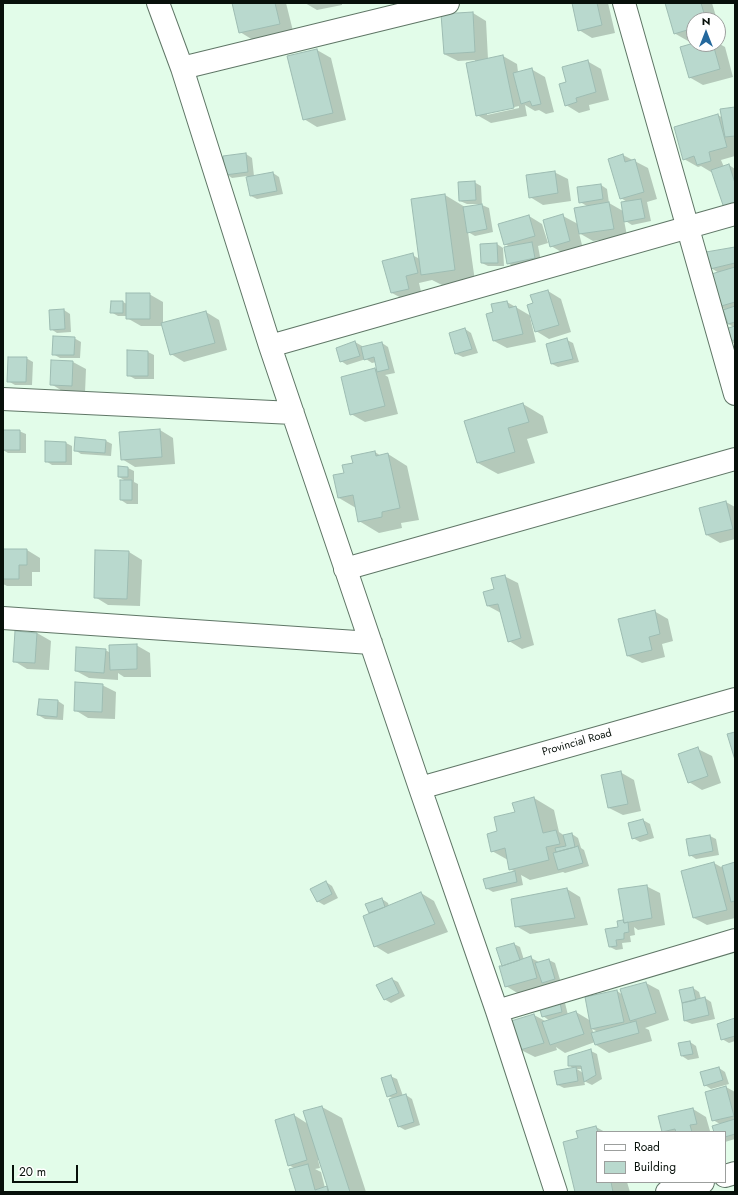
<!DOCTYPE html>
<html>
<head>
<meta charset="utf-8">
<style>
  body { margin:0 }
  #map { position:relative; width:738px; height:1195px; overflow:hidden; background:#e2fce9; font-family:Jost,sans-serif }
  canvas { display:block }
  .frame { position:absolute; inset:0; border:4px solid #07100a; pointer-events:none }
  .legend { position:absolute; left:596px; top:1131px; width:130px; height:52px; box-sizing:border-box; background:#fff; border:1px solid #9c9f9d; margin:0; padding:5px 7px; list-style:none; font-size:12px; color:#07100a }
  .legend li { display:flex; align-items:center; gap:8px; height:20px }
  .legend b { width:20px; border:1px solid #9c9f9d }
  .north { position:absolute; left:686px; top:12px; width:40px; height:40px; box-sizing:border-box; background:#fff; border:1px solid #9c9f9d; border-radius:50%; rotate:0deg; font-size:11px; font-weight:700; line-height:16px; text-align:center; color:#07100a }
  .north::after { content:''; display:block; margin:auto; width:14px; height:18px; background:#24689d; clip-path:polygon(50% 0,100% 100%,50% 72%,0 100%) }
  .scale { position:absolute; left:12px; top:1165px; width:66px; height:18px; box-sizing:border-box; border:2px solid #07100a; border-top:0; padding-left:5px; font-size:12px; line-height:14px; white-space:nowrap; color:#07100a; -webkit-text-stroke:3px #fff; paint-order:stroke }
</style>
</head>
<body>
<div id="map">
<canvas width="738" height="1195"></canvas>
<div class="frame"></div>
<ul class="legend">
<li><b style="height:5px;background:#fff"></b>Road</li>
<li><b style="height:11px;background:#b9d9ce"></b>Building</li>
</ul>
<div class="north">N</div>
<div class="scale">20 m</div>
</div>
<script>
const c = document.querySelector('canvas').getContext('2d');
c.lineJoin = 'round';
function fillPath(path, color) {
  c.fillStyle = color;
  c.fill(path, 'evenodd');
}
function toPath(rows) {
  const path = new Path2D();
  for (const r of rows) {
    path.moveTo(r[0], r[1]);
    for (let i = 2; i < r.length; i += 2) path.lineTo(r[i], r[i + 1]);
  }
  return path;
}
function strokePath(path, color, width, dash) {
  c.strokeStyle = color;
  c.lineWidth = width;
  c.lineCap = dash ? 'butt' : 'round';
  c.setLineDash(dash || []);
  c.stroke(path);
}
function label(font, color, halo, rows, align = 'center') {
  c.font = font + ' Jost,sans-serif';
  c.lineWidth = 4;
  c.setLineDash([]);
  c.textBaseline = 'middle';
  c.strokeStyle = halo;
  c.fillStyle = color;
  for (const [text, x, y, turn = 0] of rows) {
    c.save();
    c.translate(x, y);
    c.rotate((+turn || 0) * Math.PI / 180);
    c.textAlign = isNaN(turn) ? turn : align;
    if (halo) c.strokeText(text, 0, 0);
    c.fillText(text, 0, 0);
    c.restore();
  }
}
const shadow = toPath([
  [233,3,286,3,293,31,253,40,240,32],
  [305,3,342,3,342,5,317,10],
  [573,3,608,3,615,33,592,38,579,30],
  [666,3,712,3,717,20,694,20,694,39,688,41,674,33],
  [473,13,486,21,488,59,503,56,517,64,518,72,531,69,545,77,554,112,546,114,539,110,535,111,525,105,527,116,491,123,477,115,475,60,458,61,444,54],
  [519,106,519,108,487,115,487,113],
  [718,24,720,32,718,32],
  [718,43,725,47,733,77,703,85,689,77,694,44],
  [317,50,331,58,346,120,317,127,304,119],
  [587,61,601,69,609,100,589,105,590,110,579,113,566,105,567,83],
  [735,108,735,156,721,160,724,167,729,165,735,169,735,214,713,171,711,172,701,166,698,167,684,159,718,115,723,118],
  [246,154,252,158,254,176,273,173,279,177,283,194,257,199,251,196,247,176,232,178,226,174],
  [623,155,648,168,657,199,647,202,651,221,632,225,624,220,627,236,593,241,579,233,583,249,565,254,551,246,563,216,578,224,587,206,580,202,601,185,607,189,609,203,623,211,627,202,621,198],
  [554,172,568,179,571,201,543,205,530,197],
  [474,182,481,186,482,205,489,208,493,232,475,236,468,232,475,281,442,285,432,280,419,283,422,296,405,300,392,293,412,255,420,259,445,195,465,207,480,205,480,204,467,204,460,201],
  [529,216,542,224,548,243,538,246,541,262,514,267,508,263,510,247,505,244],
  [497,244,503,248,504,266,488,266,482,263],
  [735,248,735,344,730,341,734,327,728,324,726,310,719,306,719,273,711,268],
  [548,291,561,299,571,332,549,339,536,331,531,316,530,317,536,342,507,348,494,341,494,313,507,302,531,316,534,304],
  [149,294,163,302,163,323,206,312,219,320,227,350,184,362,171,354,163,326,141,326,127,318,127,316,118,316,111,312,112,302,123,302,127,304],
  [64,310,70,314,71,332,57,333,51,329],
  [465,329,471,333,478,353,463,357,456,354],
  [74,338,81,342,80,358,60,358,53,354],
  [567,340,573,343,579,362,558,367,552,364],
  [355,342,362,346,362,348,382,343,388,347,395,373,385,375,388,377,398,414,365,422,351,414,375,369,378,371,376,362,372,363,366,359,347,365,341,361],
  [148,352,154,355,154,379,135,379,128,375],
  [26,358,33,362,32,385,15,385,8,381],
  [73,362,86,369,85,393,64,392,51,384],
  [523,404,543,416,548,433,527,439,535,463,498,474,478,463],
  [160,430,173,438,175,464,135,467,122,459],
  [3,431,19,431,26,434,26,453,8,453,3,450],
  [106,441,112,444,111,456,81,454,75,450],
  [66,443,72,446,72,465,52,465,46,461],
  [375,452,381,456,388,454,407,466,419,520,401,523,402,528,379,533,359,521,356,508,339,498,354,463],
  [119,467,128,468,134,471,134,482,138,484,138,504,127,504,121,500,126,481,119,477],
  [726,502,735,507,735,539,720,543,707,535],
  [3,550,27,550,40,558,40,572,32,572,32,586,7,586,3,584],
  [129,552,142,560,140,606,108,605,95,597],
  [504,576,518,583,534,645,522,649,509,641,501,613,488,606,495,589],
  [654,611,668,619,673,641,662,644,665,657,642,663,628,656],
  [16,632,37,633,51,641,49,670,27,669,14,661],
  [136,645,150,653,151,677,124,677,118,673,118,680,89,678,76,671,105,650,111,653],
  [102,685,116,692,115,719,88,718,75,710],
  [58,701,64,705,63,720,45,719,38,715],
  [698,749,712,756,721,783,702,790,689,782],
  [620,772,634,780,641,811,623,815,609,808],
  [534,798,554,810,559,832,565,836,572,834,578,838,581,848,584,850,589,866,565,873,563,872,530,880,521,875,523,885,493,892,486,888,484,880,516,872,510,869,508,860,492,851,498,832,516,813],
  [643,820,650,824,654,838,640,842,633,838],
  [710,836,716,839,719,855,696,859,690,855],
  [714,863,721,867,735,864,735,918,707,925,694,918],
  [326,882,332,886,338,898,324,905,317,901],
  [646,886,660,893,665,925,638,930,634,927,635,935,630,936,631,942,622,943,623,949,616,950,610,947,619,928,623,921,625,922],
  [567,889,580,897,588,925,530,934,516,926],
  [421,893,434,901,448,932,388,954,375,946,370,914,366,904,382,899,388,903,389,906],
  [514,944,520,947,524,960,531,958,539,962,549,960,555,963,561,983,519,994,506,986,503,968],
  [392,979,398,982,405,996,391,1003,384,999],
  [646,983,659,990,669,1020,645,1028,649,1030,652,1041,609,1053,596,1045,595,1042,565,1053,556,1047,557,1050,535,1057,521,1050,534,1015,547,1022,550,1021,543,1016,558,999,565,1003,568,1015,576,1012,591,1021,617,991,623,995],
  [592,1029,598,1032,594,1034],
  [693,988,699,992,701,999,705,998,711,1002,715,1019,692,1024,685,1021,680,991],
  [735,1020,735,1041,729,1043,722,1039],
  [690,1042,696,1046,699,1058,688,1060,682,1056],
  [591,1051,597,1054,602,1079,592,1085,584,1081,585,1085,564,1088,558,1085,574,1069,569,1065],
  [577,1069,582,1069,583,1073],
  [719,1068,725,1072,729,1084,711,1089,705,1085],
  [390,1076,397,1079,403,1096,406,1095,412,1099,420,1125,405,1130,398,1126,394,1099,388,1096],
  [726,1087,735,1092,735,1139,725,1142,725,1132,715,1132,720,1124,713,1120,706,1092],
  [322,1107,342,1118,366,1192,297,1192,294,1168,289,1165,294,1115,308,1124],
  [318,1160,320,1160,329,1189,325,1188,321,1172,315,1169,320,1168],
  [693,1109,706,1117,710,1131,665,1132,663,1131],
  [596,1127,605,1132,597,1132,597,1182,627,1182,630,1192,576,1192]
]);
const building = toPath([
  [232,3,275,3,280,24,239,33,232,3],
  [572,3,597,3,602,25,578,31,572,3],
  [665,3,701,3,706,20,694,20,694,28,674,34,665,3],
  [473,12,475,52,444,54,441,14,473,12],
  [694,43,694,44,713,44,720,69,689,78,680,47,694,43],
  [317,49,333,113,303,120,287,56,317,49],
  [503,55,514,108,476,116,466,63,503,55],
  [588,60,596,92,576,98,577,102,565,106,559,84,566,82,562,67,588,60],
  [532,68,541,104,532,106,530,101,521,104,513,73,532,68],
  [735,107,735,136,725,137,720,109,735,107],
  [718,114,727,147,709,152,711,161,697,165,694,156,683,160,674,127,718,114],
  [246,153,248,172,225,175,223,156,246,153],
  [623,154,625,162,635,159,644,192,620,199,608,159,623,154],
  [729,164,735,183,735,204,724,208,711,170,729,164],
  [555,171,558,193,529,198,526,175,555,171],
  [273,172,277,191,250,196,246,177,273,172],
  [475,181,476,200,459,201,458,182,475,181],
  [601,184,603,199,579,203,577,187,601,184],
  [445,194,455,270,421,275,411,199,445,194],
  [641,199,645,218,624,222,621,202,641,199],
  [609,202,614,229,579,234,574,208,609,202],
  [482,204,487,229,467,233,463,207,482,204],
  [563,214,570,241,550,247,543,220,563,214],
  [529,215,535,236,504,245,498,224,529,215],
  [532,242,535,258,507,264,504,247,532,242],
  [497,243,498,263,481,263,480,244,497,243],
  [735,247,735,263,710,269,706,252,735,247],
  [413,253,418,273,406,276,409,289,391,293,382,261,413,253],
  [735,267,735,302,718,307,708,275,735,267],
  [548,290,559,325,535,332,527,305,533,303,530,295,548,290],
  [126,293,150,293,150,319,126,319,126,293],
  [111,301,123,301,123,313,110,313,111,301],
  [507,301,509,308,516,306,523,334,493,341,486,314,493,312,491,304,507,301],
  [735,306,735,322,728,324,723,310,735,306],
  [64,309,65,329,50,330,49,310,64,309],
  [206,311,215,343,170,355,161,323,206,311],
  [735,326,735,340,729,341,725,329,735,326],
  [465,328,472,349,455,354,449,333,465,328],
  [53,336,75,337,74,355,52,355,53,336],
  [567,338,573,359,551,364,546,344,567,338],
  [355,341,360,356,340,362,336,348,355,341],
  [382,342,389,369,377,372,374,357,364,360,361,347,382,342],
  [127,350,148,351,148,376,127,376,127,350],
  [8,357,27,357,26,382,7,382,8,357],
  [51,360,73,361,72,386,50,385,51,360],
  [375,368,385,406,350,415,341,377,375,368],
  [523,403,529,422,508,428,515,452,477,463,464,421,523,403],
  [160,429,162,457,121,460,119,432,160,429],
  [3,430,20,430,20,450,3,450,3,430],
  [75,437,106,440,105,453,74,451,75,437],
  [45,441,66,442,66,462,45,462,45,441],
  [375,451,376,456,388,453,400,508,382,512,382,517,358,522,353,495,338,498,333,475,344,473,342,465,353,463,351,456,375,451],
  [118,466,128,467,128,477,118,477,118,466],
  [120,480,132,480,132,500,120,500,120,480],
  [726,501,733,529,706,535,699,508,726,501],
  [3,549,27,549,27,565,19,565,19,579,3,579,3,549],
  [95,550,129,551,127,599,94,598,95,550],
  [505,575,521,638,508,642,498,604,487,606,483,592,494,589,491,578,505,575],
  [655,610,660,634,649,637,652,650,627,656,618,619,655,610],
  [15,631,37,633,35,663,13,662,15,631],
  [137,644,137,669,110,670,109,645,137,644],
  [76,647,106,649,104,673,75,671,76,647],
  [75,682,103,684,102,712,74,711,75,682],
  [39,699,58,700,57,717,37,715,39,699],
  [735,732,735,760,727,734,735,732],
  [698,747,708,776,688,783,678,754,698,747],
  [621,771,628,804,608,808,601,775,621,771],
  [534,797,543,833,556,830,560,844,546,847,549,860,509,870,505,848,491,852,487,834,497,831,494,817,515,812,512,803,534,797],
  [643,819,648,834,632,839,628,823,643,819],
  [572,833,575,847,556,852,555,848,566,846,563,835,572,833],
  [710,835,713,851,689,856,686,839,710,835],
  [578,846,583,863,558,870,553,853,575,847,578,846],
  [714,862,727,910,693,918,681,871,714,862],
  [735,862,735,901,731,902,722,866,735,862],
  [515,871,517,882,486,889,483,879,515,871],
  [326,881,332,894,317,902,310,889,326,881],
  [647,885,652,918,624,923,618,889,647,885],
  [567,888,575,918,515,927,511,899,567,888],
  [421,892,435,924,374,947,363,916,421,892],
  [382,898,385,907,369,913,365,904,382,898],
  [623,920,624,923,628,922,629,932,624,933,624,939,616,940,617,946,609,947,605,929,618,927,617,921,623,920],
  [514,943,520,960,502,966,496,948,514,943],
  [531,956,537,978,505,987,499,966,502,966,531,956],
  [549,959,555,979,542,983,535,963,549,959],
  [392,978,399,993,384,1000,376,985,392,978],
  [646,982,656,1013,630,1021,620,989,646,982],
  [693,987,696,1000,682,1003,679,990,693,987],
  [617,990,624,1022,591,1029,585,997,617,990],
  [705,997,709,1015,684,1021,682,1003,705,997],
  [559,998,562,1012,542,1017,538,1003,559,998],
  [576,1011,584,1034,550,1045,542,1022,576,1011],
  [534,1014,544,1043,520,1050,511,1021,534,1014],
  [735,1018,735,1036,721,1040,717,1024,735,1018],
  [636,1021,639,1033,595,1045,591,1033,636,1021],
  [690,1041,693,1054,681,1056,678,1043,690,1041],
  [591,1049,596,1075,584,1082,581,1066,568,1066,568,1056,591,1049],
  [576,1067,578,1081,557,1085,554,1071,576,1067],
  [719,1067,723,1080,704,1086,700,1072,719,1067],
  [391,1075,397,1093,387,1097,381,1078,391,1075],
  [726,1086,734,1116,712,1121,705,1092,726,1086],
  [406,1094,414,1122,398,1127,389,1099,406,1094],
  [322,1106,350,1192,329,1192,303,1111,322,1106],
  [693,1108,697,1124,690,1125,692,1132,676,1132,675,1129,662,1132,658,1116,693,1108],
  [294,1114,307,1160,288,1166,275,1120,294,1114],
  [735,1119,735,1134,725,1137,725,1132,714,1132,712,1126,735,1119],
  [596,1126,598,1132,597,1182,611,1182,613,1192,575,1192,563,1142,578,1138,576,1131,596,1126],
  [308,1164,315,1190,327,1186,328,1192,296,1192,289,1169,308,1164]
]);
const minor = toPath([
  [158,3,182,68,270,346,420,788,497,1011,556,1192],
  [624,3,735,394],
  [182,68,448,3],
  [270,346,735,214],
  [3,399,293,413],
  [345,569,735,459],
  [3,618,371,643],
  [420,788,735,699],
  [497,1011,735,940],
  [725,1176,735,1173],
  [667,1192,703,1182]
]);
const streetNames = [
  ["Provincial Road",577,743,-16]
];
fillPath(shadow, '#0003');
fillPath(building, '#b9d9ce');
strokePath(building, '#9dbcb2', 1);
strokePath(minor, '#5f7666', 24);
strokePath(minor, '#fff', 22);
label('11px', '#07100a', '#fff', streetNames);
</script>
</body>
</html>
